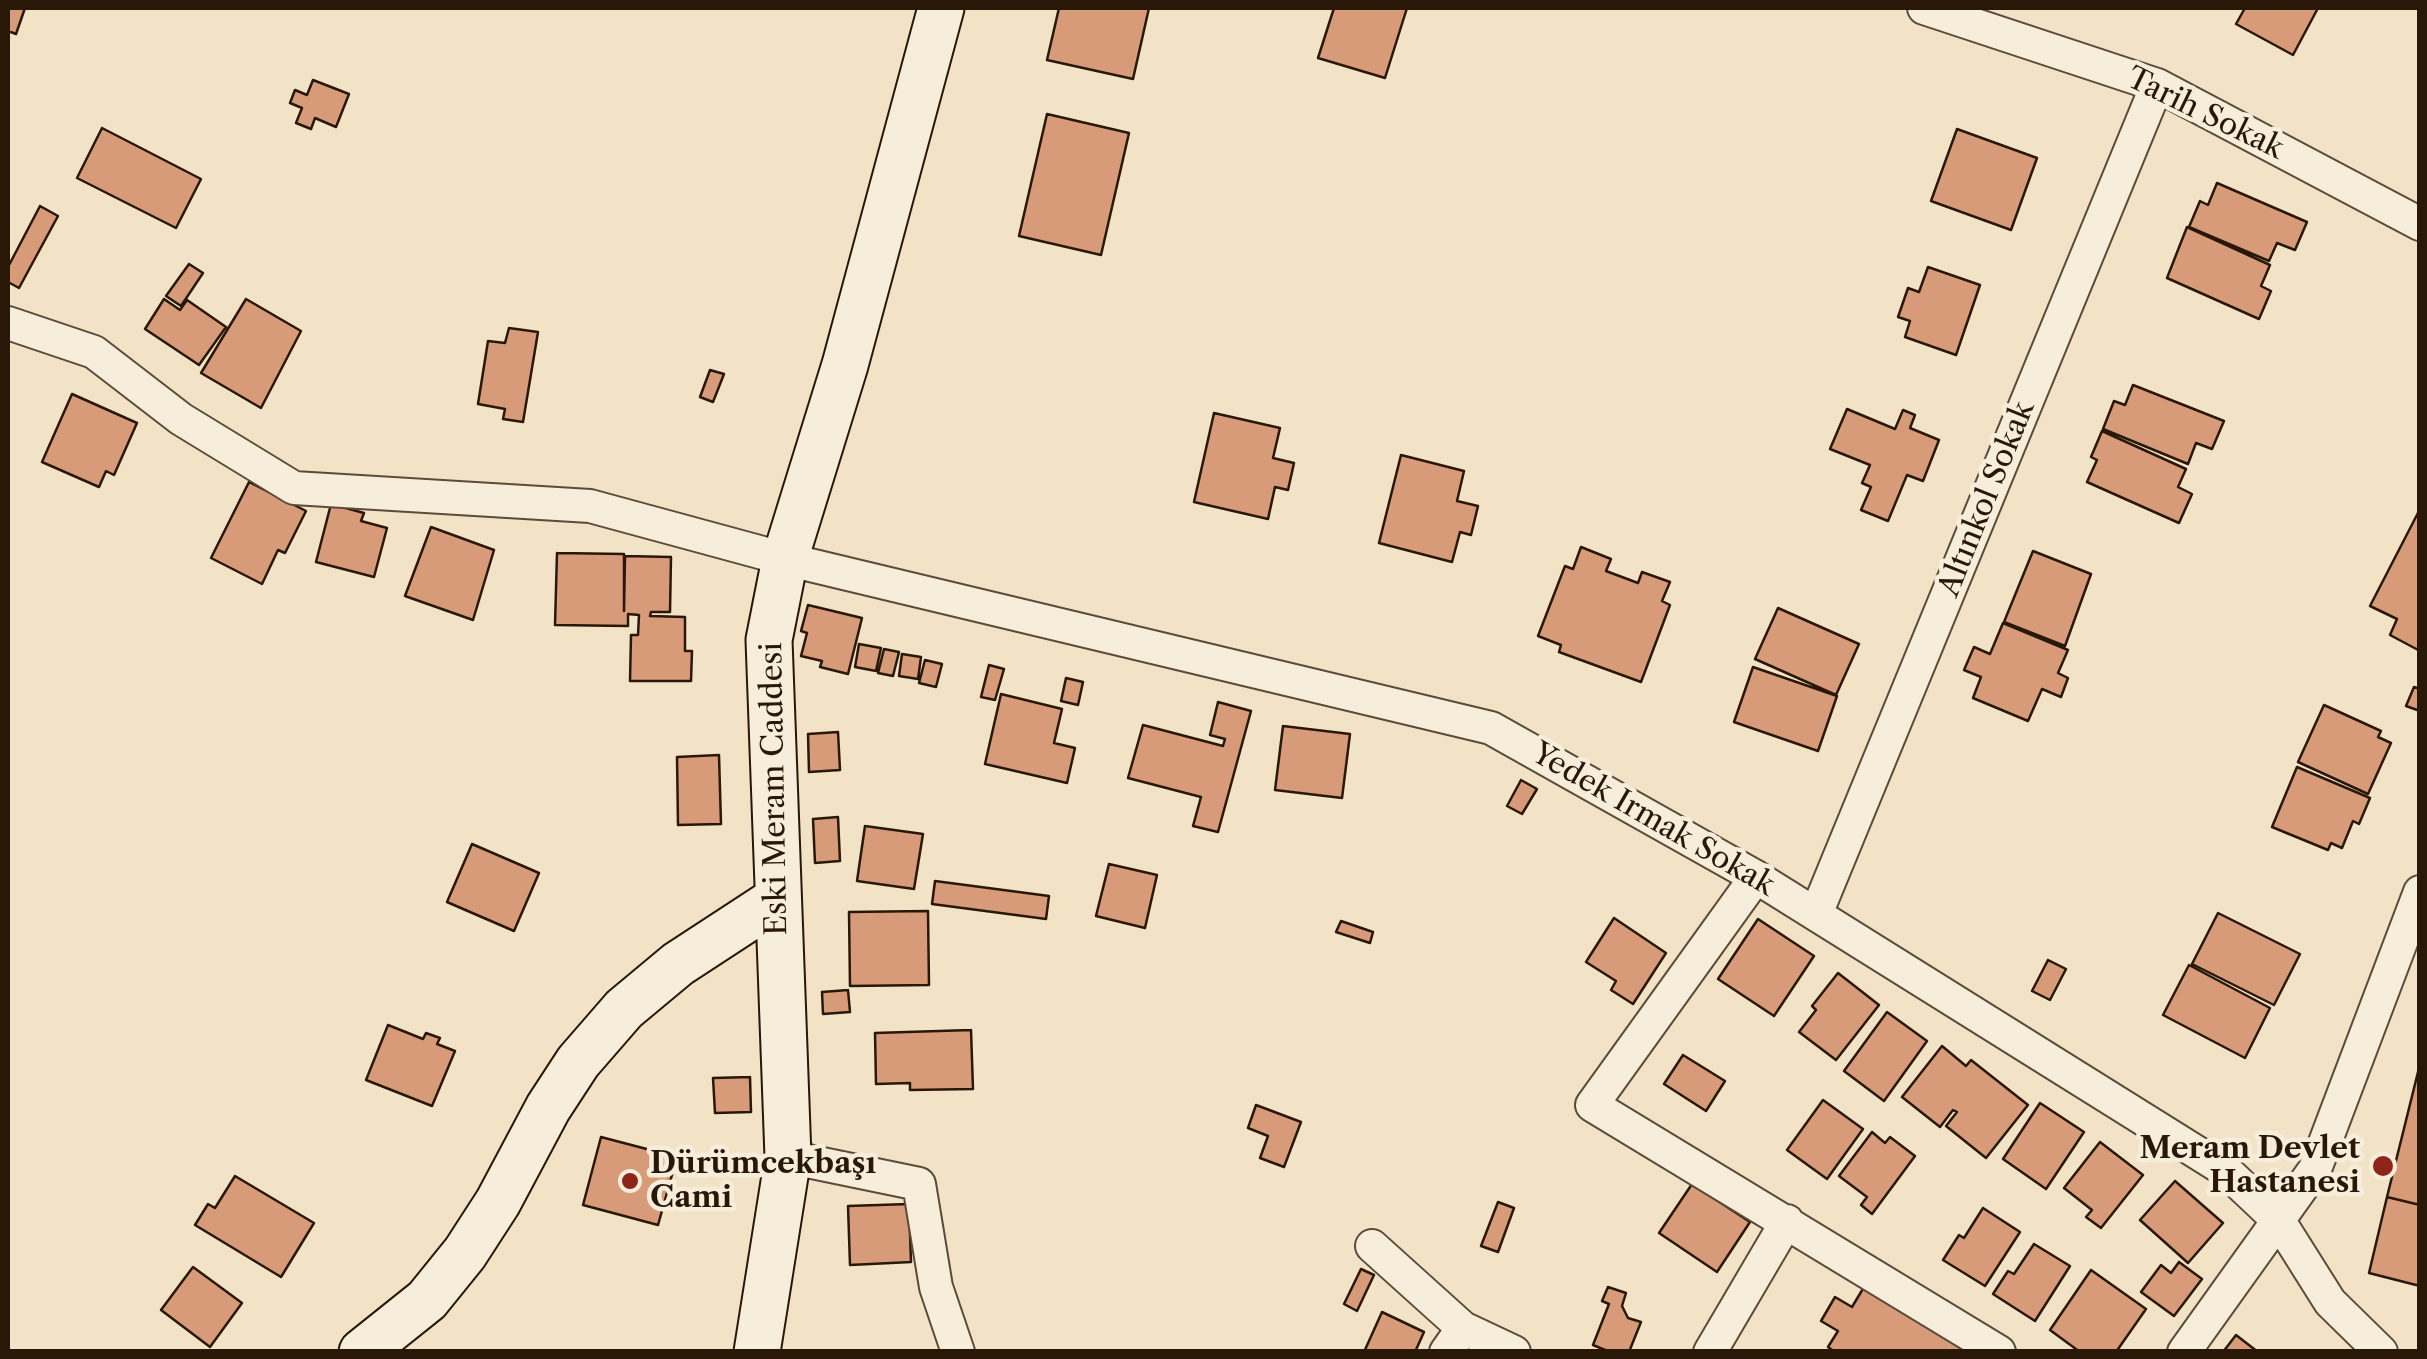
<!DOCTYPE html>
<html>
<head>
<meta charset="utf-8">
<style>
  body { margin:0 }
  #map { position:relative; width:2427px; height:1359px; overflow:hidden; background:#f2e3c7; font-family:"Libre Caslon Text",serif }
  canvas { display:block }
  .frame { position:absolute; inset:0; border:10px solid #291808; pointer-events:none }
</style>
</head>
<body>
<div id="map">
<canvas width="2427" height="1359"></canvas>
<div class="frame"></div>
</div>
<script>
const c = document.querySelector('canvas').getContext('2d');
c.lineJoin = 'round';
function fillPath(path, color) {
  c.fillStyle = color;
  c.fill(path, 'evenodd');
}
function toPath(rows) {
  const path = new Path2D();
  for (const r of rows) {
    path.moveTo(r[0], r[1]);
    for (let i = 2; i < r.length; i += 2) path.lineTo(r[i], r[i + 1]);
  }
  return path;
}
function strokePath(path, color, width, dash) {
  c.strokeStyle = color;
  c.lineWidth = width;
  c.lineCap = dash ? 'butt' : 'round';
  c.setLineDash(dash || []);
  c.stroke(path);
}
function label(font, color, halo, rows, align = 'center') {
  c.font = font + ' "Libre Caslon Text",serif';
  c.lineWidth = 9;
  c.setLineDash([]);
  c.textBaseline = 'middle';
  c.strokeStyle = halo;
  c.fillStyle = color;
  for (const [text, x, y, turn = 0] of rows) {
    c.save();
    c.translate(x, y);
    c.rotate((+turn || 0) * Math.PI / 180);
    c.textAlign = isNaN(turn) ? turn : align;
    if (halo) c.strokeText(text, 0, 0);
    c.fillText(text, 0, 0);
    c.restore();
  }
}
const building = toPath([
  [8,8,25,8,16,34,8,31,8,8],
  [1059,8,1149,8,1133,79,1047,60,1059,8],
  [1334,8,1407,8,1385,78,1318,58,1334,8],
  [2245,8,2318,8,2293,55,2236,24,2245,8],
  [313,80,349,94,336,127,315,118,311,129,296,123,302,108,290,103,295,90,307,95,313,80],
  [1047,114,1129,133,1101,255,1019,236,1047,114],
  [102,128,201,179,176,228,77,178,102,128],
  [1957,129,2037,158,2011,230,1931,201,1957,129],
  [2217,183,2307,222,2295,250,2277,243,2269,261,2189,227,2200,201,2208,205,2217,183],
  [40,206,58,216,19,288,8,282,8,267,40,206],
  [2187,227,2270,265,2261,286,2271,291,2259,319,2167,278,2187,227],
  [189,264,203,273,181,306,166,296,189,264],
  [1928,267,1980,285,1956,355,1905,337,1910,321,1898,317,1908,288,1919,292,1928,267],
  [164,299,180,310,187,300,226,327,199,365,145,329,164,299],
  [246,299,301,331,261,408,201,373,246,299],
  [509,328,538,332,523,422,503,419,505,409,478,404,488,341,505,343,509,328],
  [710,370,724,374,713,402,700,397,710,370],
  [2133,385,2224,421,2212,449,2196,443,2188,464,2103,429,2114,401,2125,405,2133,385],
  [72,394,137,423,114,475,106,471,99,487,42,462,72,394],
  [1847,409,1895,429,1903,410,1915,415,1910,428,1939,440,1923,481,1907,475,1888,521,1861,510,1871,487,1862,483,1870,465,1830,449,1847,409],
  [1214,413,1280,428,1273,458,1294,463,1288,490,1275,487,1268,519,1194,502,1214,413],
  [2102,431,2186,469,2178,487,2192,494,2179,523,2087,482,2097,460,2091,457,2102,431],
  [1401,455,1464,471,1457,501,1478,506,1471,535,1460,532,1452,562,1379,543,1401,455],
  [249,482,306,511,285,553,278,550,262,584,211,558,249,482],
  [331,504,364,513,361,521,387,528,374,577,316,562,331,504],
  [2420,509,2420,651,2390,635,2397,619,2370,606,2420,509],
  [431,527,494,550,473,620,405,596,431,527],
  [1581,547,1611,559,1606,571,1638,583,1642,572,1670,582,1662,601,1670,605,1641,682,1559,652,1561,645,1538,636,1565,566,1573,569,1581,547],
  [2033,551,2091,574,2065,646,2004,622,2033,551],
  [557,553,624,554,624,611,625,556,671,557,670,612,651,612,650,616,685,617,685,651,692,651,691,681,630,681,631,635,638,635,639,615,628,614,628,626,555,625,557,553],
  [808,605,862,618,848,674,820,667,822,661,801,656,807,633,801,631,808,605],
  [1778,608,1859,644,1836,695,1755,659,1778,608],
  [2003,623,2068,650,2058,673,2068,678,2061,697,2042,689,2028,721,1973,698,1981,677,1964,670,1974,647,1990,654,2003,623],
  [859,644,881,648,876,671,855,667,859,644],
  [884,649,899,652,893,676,878,673,884,649],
  [902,654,921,657,918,679,899,676,902,654],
  [925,660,942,664,936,687,919,683,925,660],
  [989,665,1004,669,995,700,981,697,989,665],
  [1753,667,1837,696,1818,751,1734,722,1753,667],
  [1066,678,1083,682,1078,705,1061,701,1066,678],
  [2414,687,2420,689,2420,711,2406,706,2414,687],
  [1001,694,1062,709,1054,743,1075,748,1067,783,985,764,1001,694],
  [1218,702,1251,711,1218,832,1193,826,1201,797,1128,778,1143,725,1223,746,1225,739,1210,735,1218,702],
  [2324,705,2381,731,2378,737,2391,743,2368,794,2298,762,2324,705],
  [1283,726,1350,734,1342,798,1275,790,1283,726],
  [838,732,840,770,809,772,808,734,838,732],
  [719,755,721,824,678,825,677,757,719,755],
  [2297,767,2370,798,2359,824,2353,821,2342,848,2331,843,2328,850,2272,827,2297,767],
  [1521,780,1537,789,1522,814,1507,806,1521,780],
  [838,817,840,861,815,863,813,819,838,817],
  [865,826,923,834,914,889,857,881,865,826],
  [472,844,539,873,514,931,447,902,472,844],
  [1109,864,1157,875,1145,928,1096,916,1109,864],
  [935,881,1049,896,1046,919,932,904,935,881],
  [928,911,929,985,850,986,849,912,928,911],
  [2218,913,2300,954,2274,1005,2192,964,2218,913],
  [1614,918,1666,953,1633,1004,1611,990,1616,981,1586,962,1614,918],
  [1758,919,1814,956,1774,1016,1718,979,1758,919],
  [1341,921,1373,932,1370,943,1336,932,1341,921],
  [2048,960,2066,969,2050,1000,2032,991,2048,960],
  [2189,965,2270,1008,2245,1058,2163,1015,2189,965],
  [1838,973,1879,1005,1836,1060,1799,1032,1816,1010,1812,1006,1838,973],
  [848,990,850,1012,823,1014,822,992,848,990],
  [1887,1012,1927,1041,1884,1101,1844,1071,1887,1012],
  [388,1025,423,1039,426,1033,440,1038,437,1044,455,1051,432,1106,366,1080,388,1025],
  [971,1030,973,1089,910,1090,910,1083,876,1084,875,1033,971,1030],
  [1942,1046,1966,1066,1971,1060,2028,1105,1986,1158,1946,1126,1957,1112,1953,1110,1940,1127,1902,1097,1942,1046],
  [1683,1055,1725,1081,1706,1111,1664,1084,1683,1055],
  [2420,1064,2420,1205,2387,1197,2420,1064],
  [750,1077,751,1112,715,1113,713,1078,750,1077],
  [1823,1100,1863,1129,1827,1179,1787,1150,1823,1100],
  [2040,1103,2084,1132,2046,1189,2003,1159,2040,1103],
  [1256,1105,1301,1122,1284,1167,1260,1158,1268,1136,1248,1128,1256,1105],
  [1872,1132,1885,1143,1890,1137,1915,1156,1872,1214,1861,1205,1867,1197,1839,1176,1872,1132],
  [601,1137,677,1157,658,1225,583,1205,601,1137],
  [2100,1142,2143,1175,2101,1228,2086,1217,2092,1210,2064,1188,2100,1142],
  [235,1176,314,1223,281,1277,195,1225,208,1204,215,1208,235,1176],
  [2175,1181,2223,1223,2188,1263,2140,1220,2175,1181],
  [1692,1184,1750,1222,1717,1272,1659,1233,1692,1184],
  [2387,1197,2420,1205,2420,1286,2369,1273,2387,1197],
  [1498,1202,1514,1208,1498,1252,1481,1246,1498,1202],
  [909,1204,911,1262,850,1265,848,1206,909,1204],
  [1983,1208,2020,1232,1985,1286,1943,1260,1959,1235,1964,1238,1983,1208],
  [2034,1244,2070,1266,2035,1321,1993,1294,2008,1271,2014,1274,2034,1244],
  [2179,1262,2202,1279,2174,1316,2141,1292,2161,1265,2171,1273,2179,1262],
  [193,1267,242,1303,210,1347,161,1310,193,1267],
  [1361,1269,1374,1275,1357,1311,1344,1304,1361,1269],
  [2091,1270,2146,1309,2116,1352,2080,1352,2050,1330,2091,1270],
  [1608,1287,1626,1293,1622,1306,1628,1318,1641,1322,1629,1352,1610,1352,1593,1345,1609,1304,1602,1301,1608,1287],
  [1864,1287,1986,1352,1835,1352,1828,1347,1838,1331,1821,1321,1835,1297,1852,1307,1864,1287],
  [1382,1312,1424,1332,1415,1352,1364,1352,1382,1312],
  [2236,1335,2258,1352,2223,1352,2236,1335]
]);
const street = toPath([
  [1924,8,2157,85,2420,224],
  [8,323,94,352,181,419,294,488,590,506,785,559,1491,728,1756,877,2225,1170,2279,1221,2330,1302,2381,1352],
  [1756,877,1592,1105,1999,1352],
  [1816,914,2157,85],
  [788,1157,919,1184,936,1287,958,1352],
  [1372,1246,1463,1328,1446,1352],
  [1463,1328,1514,1352],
  [1710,1352,1787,1221],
  [2184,1352,2315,1169,2420,892]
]);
const secondary = toPath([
  [362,1352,427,1300,465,1253,498,1202,548,1108,578,1062,624,1009,678,964,776,900],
  [757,1352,788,1157,769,640,785,559,845,365,941,8]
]);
const markers = [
  [2383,1166,12,"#8f2418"],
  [630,1181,10,"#8f2418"]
];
const streetNames = [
  ["Tarih Sokak",2205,114,26],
  ["Altınkol Sokak",1987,499,-68],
  ["Eski Meram Caddesi",775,789,-91],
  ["Yedek Irmak Sokak",1653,820,30]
];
const poiNames = [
  ["Meram Devlet",2360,1149],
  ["Hastanesi",2360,1183],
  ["Dürümcekbaşı",650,1164,"left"],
  ["Cami",650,1198,"left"]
];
fillPath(building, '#d89b79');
strokePath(building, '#291808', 2.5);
strokePath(street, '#5b4b38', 36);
strokePath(secondary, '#291808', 49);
strokePath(street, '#f7eddb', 32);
strokePath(secondary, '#f7eddb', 45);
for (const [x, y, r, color] of markers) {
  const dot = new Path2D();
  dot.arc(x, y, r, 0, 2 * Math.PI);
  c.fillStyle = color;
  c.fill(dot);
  strokePath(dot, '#f7eddb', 4);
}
label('30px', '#291808', '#f7eddb', streetNames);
label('bold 30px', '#291808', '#f7eddb', poiNames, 'right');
</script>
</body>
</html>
